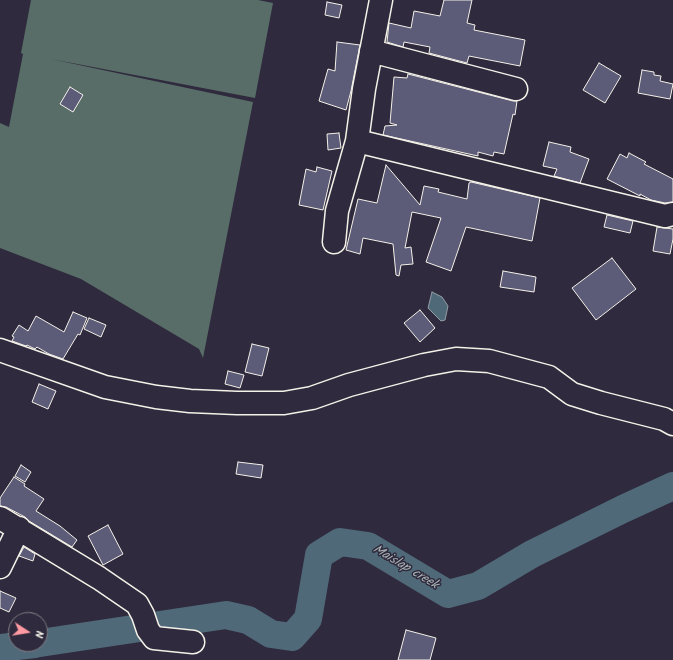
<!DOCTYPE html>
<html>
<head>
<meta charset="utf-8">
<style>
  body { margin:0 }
  #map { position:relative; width:673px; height:660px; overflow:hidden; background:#2f2a3d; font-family:Kalam,sans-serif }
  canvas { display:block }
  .north { position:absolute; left:8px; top:612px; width:40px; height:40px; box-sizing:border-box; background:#2f2a3d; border:1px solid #7e7a81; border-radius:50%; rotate:102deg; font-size:11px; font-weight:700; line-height:16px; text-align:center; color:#f4f1e8 }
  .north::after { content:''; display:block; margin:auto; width:14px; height:18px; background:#ff9aa2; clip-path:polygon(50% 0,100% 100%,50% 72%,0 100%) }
</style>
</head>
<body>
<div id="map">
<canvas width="673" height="660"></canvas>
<div class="north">N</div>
</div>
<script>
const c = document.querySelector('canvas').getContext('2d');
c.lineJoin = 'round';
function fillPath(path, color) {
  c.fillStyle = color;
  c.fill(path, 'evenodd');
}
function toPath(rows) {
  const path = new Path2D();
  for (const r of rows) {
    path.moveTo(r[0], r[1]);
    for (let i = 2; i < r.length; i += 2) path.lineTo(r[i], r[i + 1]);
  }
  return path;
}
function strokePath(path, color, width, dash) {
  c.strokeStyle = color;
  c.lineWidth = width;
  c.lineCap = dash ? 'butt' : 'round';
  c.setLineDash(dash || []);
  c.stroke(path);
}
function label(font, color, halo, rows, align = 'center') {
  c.font = font + ' Kalam,sans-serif';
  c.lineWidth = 3;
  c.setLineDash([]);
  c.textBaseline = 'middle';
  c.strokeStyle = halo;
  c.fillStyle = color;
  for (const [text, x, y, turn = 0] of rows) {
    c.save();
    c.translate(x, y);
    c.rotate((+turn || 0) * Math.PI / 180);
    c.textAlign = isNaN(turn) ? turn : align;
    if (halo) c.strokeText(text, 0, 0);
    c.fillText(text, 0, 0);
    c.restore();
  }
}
const green = toPath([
  [31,0,258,0,273,3,255,98,51,59,253,102,203,358,199,349,81,279,0,248,0,123,9,127,23,54,21,53]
]);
const water = toPath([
  [432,292,442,297,448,306,445,320,441,321,428,308,432,292]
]);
const river = toPath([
  [40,643,226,615,248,620,271,634,292,637,308,619,319,555,340,542,368,546,448,594,478,586,532,554,623,509,673,486],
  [0,648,35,644]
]);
const building = toPath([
  [444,0,472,0,467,23,475,25,474,30,525,40,520,66,469,56,467,63,429,53,430,47,404,42,403,47,387,42,389,23,411,28,414,11,440,16,444,0],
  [327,2,342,5,339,18,325,15,327,2],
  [337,42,360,45,351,91,346,110,319,101,328,69,335,71,337,42],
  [599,63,621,76,605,103,583,90,599,63],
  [642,70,654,72,654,75,661,76,660,81,673,84,670,99,638,93,642,70],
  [408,74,513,101,517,101,515,115,513,114,504,154,494,152,493,156,478,152,478,156,383,135,385,126,397,125,390,123,394,77,407,78,408,74],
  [70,87,83,95,73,112,60,104,70,87],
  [339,133,341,148,328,150,327,134,339,133],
  [549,142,571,147,570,152,589,159,580,183,554,176,557,169,543,166,549,142],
  [629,153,646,162,644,164,673,179,673,202,665,203,651,200,640,194,640,196,607,179,620,154,627,158,629,153],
  [386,165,420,205,424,186,439,189,438,192,467,199,469,183,471,182,540,198,532,241,466,227,451,271,426,262,441,218,412,212,405,248,411,247,413,264,401,265,399,276,396,275,393,244,363,238,360,254,346,250,358,199,377,203,386,165],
  [317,167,332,171,323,210,299,205,306,169,316,172,317,167],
  [607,215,633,221,630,233,604,227,607,215],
  [657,227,673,229,673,239,670,254,653,251,657,227],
  [612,258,636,289,596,320,572,288,612,258],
  [503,271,536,277,534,292,500,287,503,271],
  [420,310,435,328,420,342,404,323,420,310],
  [73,312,87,318,80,335,78,334,63,359,49,354,37,347,35,349,27,345,26,346,12,341,14,337,12,336,19,325,28,331,36,316,64,332,73,312],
  [89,318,106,325,101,337,84,329,89,318],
  [252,344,269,348,262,376,245,372,252,344],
  [228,371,244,375,240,388,225,384,228,371],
  [39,384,56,391,48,409,32,402,39,384],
  [238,462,263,465,261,478,236,474,238,462],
  [21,465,31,472,25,482,15,476,21,465],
  [14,477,25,484,24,486,44,499,36,511,60,526,77,540,72,547,29,521,25,517,6,507,0,506,0,498,14,477],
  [108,525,123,554,103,565,88,536,108,525],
  [24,547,35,554,33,561,19,556,24,547],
  [0,591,16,598,9,612,0,608,0,591],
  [406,630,436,638,430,660,398,660,406,630]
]);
const minor = toPath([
  [371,51,516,89],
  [357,141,665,216,673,214],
  [334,242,337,211,357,141,364,89,381,0],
  [0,350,105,387,156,397,190,401,237,403,284,403,312,398,349,385,424,365,456,359,489,361,549,377,572,394,601,403,664,419,673,424],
  [0,518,99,578,137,604,143,615,148,630,154,638,193,642],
  [0,567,19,528]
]);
const waterNames = [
  ["Maislap creek",405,568,31]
];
fillPath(green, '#586d67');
fillPath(water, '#506979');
strokePath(water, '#929fa5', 1);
strokePath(river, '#506979', 28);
fillPath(building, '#5c5b78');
strokePath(building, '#f4f1e8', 1);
strokePath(minor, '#f4f1e8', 25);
strokePath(minor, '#2f2a3d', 22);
label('italic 13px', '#aab4b6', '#2f2a3d', waterNames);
</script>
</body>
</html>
